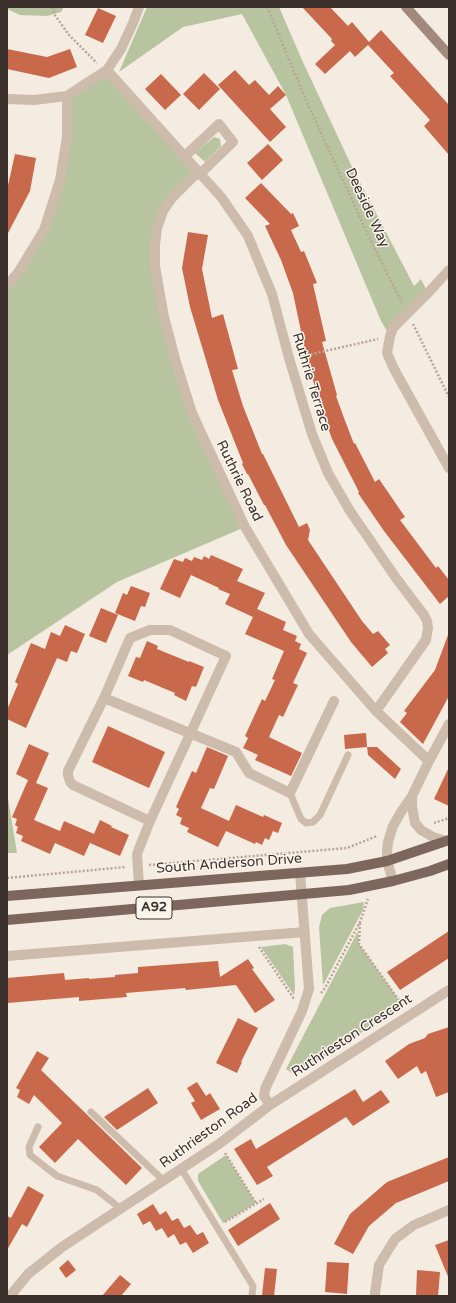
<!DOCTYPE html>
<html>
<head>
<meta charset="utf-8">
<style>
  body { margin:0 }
  #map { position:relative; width:456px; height:1303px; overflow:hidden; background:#f4ebe1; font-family:"Varela Round",sans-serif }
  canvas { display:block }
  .frame { position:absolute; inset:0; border:8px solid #3b302b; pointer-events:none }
</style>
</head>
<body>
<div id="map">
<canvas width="456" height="1303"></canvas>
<div class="frame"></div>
</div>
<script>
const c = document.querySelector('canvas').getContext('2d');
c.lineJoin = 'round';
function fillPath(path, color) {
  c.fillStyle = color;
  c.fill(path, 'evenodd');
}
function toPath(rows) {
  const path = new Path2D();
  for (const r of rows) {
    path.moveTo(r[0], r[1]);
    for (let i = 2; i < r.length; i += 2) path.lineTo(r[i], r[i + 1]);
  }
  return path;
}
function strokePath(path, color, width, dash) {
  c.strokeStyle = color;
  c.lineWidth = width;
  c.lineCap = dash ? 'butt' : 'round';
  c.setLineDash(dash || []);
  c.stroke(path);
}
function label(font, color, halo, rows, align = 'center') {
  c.font = font + ' "Varela Round",sans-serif';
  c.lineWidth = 3;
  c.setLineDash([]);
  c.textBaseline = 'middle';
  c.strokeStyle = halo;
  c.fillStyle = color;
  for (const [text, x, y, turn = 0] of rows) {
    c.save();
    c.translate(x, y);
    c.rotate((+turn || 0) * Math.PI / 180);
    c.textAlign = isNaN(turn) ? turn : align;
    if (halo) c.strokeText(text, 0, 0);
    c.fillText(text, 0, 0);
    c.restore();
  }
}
const green = toPath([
  [7,7,64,7,61,12,47,16,20,15,7,9],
  [147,7,279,7,302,60,352,167,414,286,421,279,428,293,390,336,381,321,286,95,242,14,183,27,119,72],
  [107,70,199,173,172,198,155,245,176,362,245,527,117,582,7,655,7,286,44,230,60,180,67,96],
  [214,137,220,139,221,146,205,162,195,153],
  [7,792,17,853,7,853],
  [364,902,363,910,323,985,319,927,322,915,330,908],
  [358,931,359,944,403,1006,295,1075,286,1069],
  [285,944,293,947,295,989,294,995,261,947],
  [226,1155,256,1203,223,1223,198,1181,198,1174]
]);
const building = toPath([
  [302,7,330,7,348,26,352,22,369,42,381,30,449,105,449,155,424,126,430,120,390,76,394,73,368,45,355,57,350,51,325,74,315,64,335,45,331,41,332,39],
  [98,8,116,16,103,43,85,35],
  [7,49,47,57,70,49,77,67,49,78,7,69],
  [235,70,249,85,255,80,269,95,278,86,286,95,270,109,286,127,270,142,218,85],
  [204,73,220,89,199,110,183,94],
  [161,74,181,95,165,110,145,89],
  [268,144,283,160,262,180,247,163],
  [15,154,36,158,30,191,7,235,7,190],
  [261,183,291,214,293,213,299,226,291,230,301,252,304,251,317,283,313,284,326,341,322,342,337,395,336,396,344,418,354,444,355,443,375,482,379,479,405,517,400,520,436,568,438,566,449,580,449,596,440,604,384,531,358,493,359,492,332,439,322,411,307,360,293,293,281,260,265,226,270,224,245,198],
  [188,232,208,235,202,269,212,318,223,314,238,369,232,370,243,406,262,454,263,454,299,527,307,523,310,530,308,540,362,621,373,634,378,631,390,645,385,649,388,653,372,667,351,642,286,545,265,505,264,505,248,474,247,474,242,464,243,463,218,400,190,307,182,268],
  [211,555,243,569,237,581,265,593,257,609,286,622,283,630,297,636,295,641,301,644,299,649,307,653,293,683,298,685,283,717,279,715,269,737,302,753,291,776,255,760,258,755,243,748,248,738,245,736,262,699,265,701,275,680,272,679,284,651,245,634,253,617,225,604,230,594,218,589,219,588,191,575,180,598,160,589,174,559,183,562,185,558,192,561,194,557,202,560,204,556,209,559],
  [131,586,150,593,145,607,141,606,135,621,115,613,123,593,127,595],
  [101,608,118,615,106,643,89,636],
  [65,625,85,634,77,653,71,651,67,662,57,658,26,728,7,719,7,710,18,684,15,682,31,643,45,649,51,632,60,636],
  [448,635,449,635,449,696,423,744,400,722,407,713,404,711,435,670],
  [147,641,158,646,157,649,189,662,189,661,204,667,196,687,192,686,186,701,174,695,175,693,144,680,143,682,128,676,136,657,140,658],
  [108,726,165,752,149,788,92,762],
  [366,733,367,747,345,749,344,735],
  [29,744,49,753,36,783,48,788,34,820,60,831,64,821,94,834,84,856,55,843,50,854,21,841,23,836,16,833,18,827,15,825,17,819,12,817,28,780,16,774],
  [207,747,228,756,214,789,210,788,201,808,229,821,236,805,263,817,264,815,282,823,278,833,273,831,269,840,265,838,262,845,256,842,255,844,226,831,218,847,187,832,189,828,180,824,182,818,176,815,179,809,176,807,192,771,196,773],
  [367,747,377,747,401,769,395,779,368,755],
  [449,767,449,806,434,799],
  [100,820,112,826,111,827,129,835,120,856,90,843],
  [449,931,449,958,400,990,387,972],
  [248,959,254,968,252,969,260,980,275,1000,255,1013,236,985,186,990,185,988,126,993,127,997,79,1001,79,997,7,1003,7,978,64,973,65,980,89,978,89,979,101,978,115,977,115,975,138,973,138,967,218,961,220,977],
  [238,1018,258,1028,241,1062,242,1062,237,1073,216,1063],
  [449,1027,449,1092,436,1097,426,1071,421,1074,417,1066,398,1079,385,1061,409,1044,425,1038,428,1034],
  [37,1051,49,1058,41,1070,142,1168,126,1185,78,1139,55,1163,39,1147,62,1123,34,1095,29,1104,17,1097,20,1090,16,1088],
  [197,1082,206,1096,210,1093,220,1109,201,1120,191,1103,195,1101,187,1088],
  [148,1088,158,1103,117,1130,104,1117],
  [355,1089,363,1102,381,1090,390,1102,353,1126,346,1117,267,1167,273,1176,257,1185,234,1149,251,1139,256,1149],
  [449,1157,449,1181,396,1203,369,1226,353,1254,334,1244,350,1214,387,1182],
  [28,1186,44,1195,27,1227,22,1224,7,1250,7,1216,11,1218],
  [270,1203,280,1219,238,1246,228,1230],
  [153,1204,160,1215,166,1211,172,1221,178,1218,184,1228,190,1225,197,1235,203,1232,209,1243,193,1253,186,1242,180,1245,174,1234,168,1238,162,1228,156,1231,150,1221,143,1225,137,1214],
  [449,1240,449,1279,435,1245],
  [68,1260,76,1270,66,1278,59,1268],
  [327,1262,349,1263,347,1294,325,1292],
  [265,1268,277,1269,274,1296,262,1296],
  [417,1270,440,1272,438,1296,416,1296],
  [120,1275,131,1284,121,1296,102,1296]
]);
const path = toPath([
  [53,7,54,14,69,35,97,63],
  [267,7,309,107,369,237,402,303],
  [413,324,449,397],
  [299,357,378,339],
  [434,823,449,818],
  [149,865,347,848,377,836],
  [7,878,126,867],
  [360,923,359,944,403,1006],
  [259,947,294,999],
  [321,993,325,988,360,922,368,899],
  [225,1153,256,1203],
  [225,1222,264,1199]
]);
const lane = toPath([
  [290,793,301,819,306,823,313,822,320,815,348,755],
  [91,1112,164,1181],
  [38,1127,29,1147,30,1155,57,1176,97,1190,121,1209],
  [182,1170,253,1286,252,1296]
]);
const street = toPath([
  [107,70,222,198,248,236,272,294,289,358,312,434,328,473,350,511,396,578,424,615,427,621,428,628,426,640,376,711],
  [7,99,34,100,67,96,107,70,121,49,133,23,139,7],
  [185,156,219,124,233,142,204,170,193,177,172,198,163,211,157,228,155,245,155,266,164,317,176,362,192,413,245,527,309,634,376,711,429,761],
  [7,286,19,271,44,230,60,180,67,137,67,96],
  [428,293,449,270],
  [393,328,390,336,387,353,394,369,449,468],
  [104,698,236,752,249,773,290,793,334,701],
  [412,796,412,806,415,823,421,830,433,837,446,841],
  [393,881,387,861,387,852,388,842,393,826,401,812,412,796,429,761,449,724],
  [139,885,137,854,150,821,226,656,170,630,150,630,130,638,104,698,68,771,68,775,70,782,73,785,150,821],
  [7,956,305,932],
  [270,1105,449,990],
  [10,1296,28,1274,62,1247,219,1144,270,1105,264,1096,265,1089,302,1011,309,989,300,873],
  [375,1296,375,1293,379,1265,395,1239,414,1225,449,1210]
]);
const secondary = toPath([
  [406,7,449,55]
]);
const primary = toPath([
  [7,896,347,869,387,861,449,840],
  [7,920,349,890,393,881,430,871,449,864]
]);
const streetBridge = toPath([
  [393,328,428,293]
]);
const shields = [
  [154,908,36]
];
const shieldNames = [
  ["A92",154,908]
];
const streetNames = [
  ["Deeside Way",367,208,65],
  ["Ruthrie Terrace",311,382,73],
  ["Ruthrie Road",239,481,64],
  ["South Anderson Drive",229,864,-4],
  ["Ruthrieston Crescent",352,1036,-33],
  ["Ruthrieston Road",209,1131,-36]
];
fillPath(green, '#b8c4a0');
fillPath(building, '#c8694b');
strokePath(path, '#b9a596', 2.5, [2, 2]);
strokePath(lane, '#cdbbac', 7);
strokePath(street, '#cdbbac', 10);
strokePath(secondary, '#a18a7d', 10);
strokePath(primary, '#7d675c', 10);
strokePath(streetBridge, '#cdbbac', 10);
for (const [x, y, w] of shields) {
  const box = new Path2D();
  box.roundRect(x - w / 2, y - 11, w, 22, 3);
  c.fillStyle = '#fbf5ee';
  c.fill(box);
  strokePath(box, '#3b302b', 1);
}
label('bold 13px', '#3b302b', null, shieldNames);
label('14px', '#3b302b', '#fbf5ee', streetNames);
</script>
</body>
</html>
